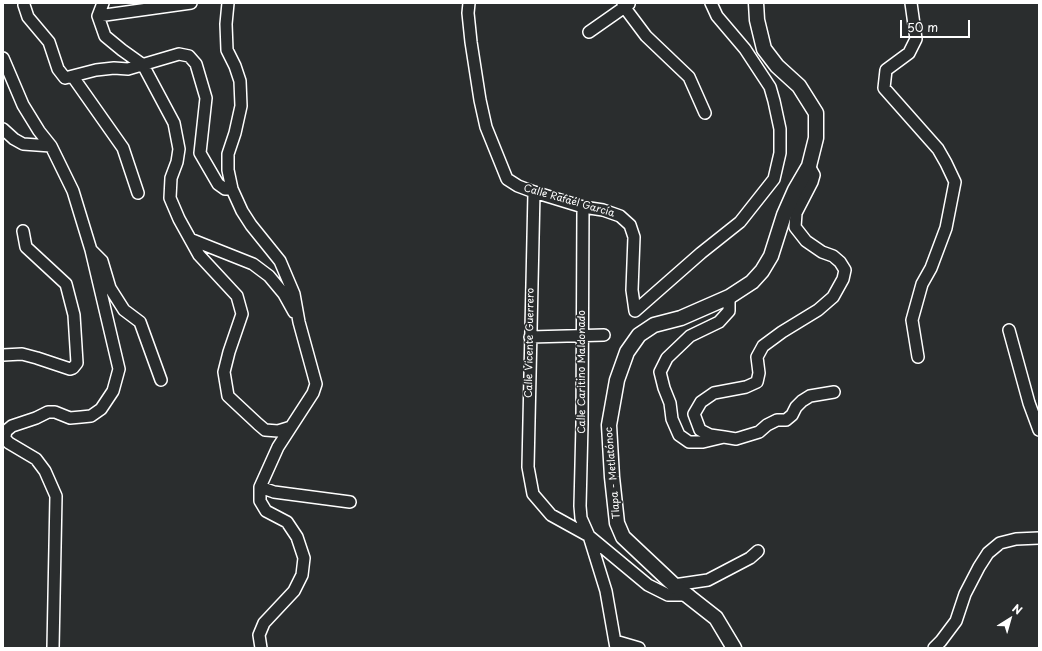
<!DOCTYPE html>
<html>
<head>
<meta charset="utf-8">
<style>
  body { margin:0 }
  #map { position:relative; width:1042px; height:651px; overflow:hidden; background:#2a2d2e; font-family:"Playpen Sans",sans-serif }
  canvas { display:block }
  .frame { position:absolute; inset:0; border:4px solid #fff; pointer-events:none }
  .north { position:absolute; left:990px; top:599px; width:40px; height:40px; -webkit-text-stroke:3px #2a2d2e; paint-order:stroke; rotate:37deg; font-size:11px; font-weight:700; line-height:16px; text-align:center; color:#fff }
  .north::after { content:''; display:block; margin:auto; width:14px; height:18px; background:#fff; clip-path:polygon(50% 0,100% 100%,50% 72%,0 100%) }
  .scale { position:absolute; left:900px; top:20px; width:70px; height:18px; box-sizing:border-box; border:2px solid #fff; border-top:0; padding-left:5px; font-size:12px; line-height:14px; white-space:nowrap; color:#fff; -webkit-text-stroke:3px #2a2d2e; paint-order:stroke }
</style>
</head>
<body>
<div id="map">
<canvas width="1042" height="651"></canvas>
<div class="frame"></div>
<div class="north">N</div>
<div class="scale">50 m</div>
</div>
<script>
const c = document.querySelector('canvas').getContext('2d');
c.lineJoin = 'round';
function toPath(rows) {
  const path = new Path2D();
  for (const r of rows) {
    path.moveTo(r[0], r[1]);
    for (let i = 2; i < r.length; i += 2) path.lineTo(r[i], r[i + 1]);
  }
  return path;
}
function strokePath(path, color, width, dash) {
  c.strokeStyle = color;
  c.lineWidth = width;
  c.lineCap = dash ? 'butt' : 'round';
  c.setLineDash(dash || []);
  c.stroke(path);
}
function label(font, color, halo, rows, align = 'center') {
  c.font = font + ' "Playpen Sans",sans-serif';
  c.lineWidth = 3.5;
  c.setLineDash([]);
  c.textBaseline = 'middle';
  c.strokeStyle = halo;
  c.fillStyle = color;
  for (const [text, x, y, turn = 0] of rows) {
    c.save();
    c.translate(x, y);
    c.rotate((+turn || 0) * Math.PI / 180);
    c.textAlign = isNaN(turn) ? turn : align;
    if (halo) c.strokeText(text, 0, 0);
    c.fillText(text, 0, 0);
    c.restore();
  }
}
const minor = toPath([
  [103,3,98,16,105,36,122,50,143,65,174,123,179,149,177,162,171,178,170,198,179,219,199,255,237,296,242,314,229,352,224,372,228,396,258,424,265,430,278,431,291,427],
  [228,3,226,24,227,50,235,66,240,81,241,106,235,133,228,154,228,170,232,189,242,211,251,225,280,261,294,294,299,322,316,384,313,393,278,447,260,487,260,501,266,511,287,522,297,537,304,558,302,575,294,591,264,623,259,635,261,648],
  [469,3,468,13,471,42,480,100,486,127,507,179,518,186,534,192,583,207,603,210,620,216,630,225,634,237,632,290,635,311],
  [623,3,625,8,646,36,689,77,705,113],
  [911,3,916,39,909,53,886,70,884,88,938,149,946,163,955,182,946,228,931,268,922,284,912,320,918,357],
  [24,5,28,17,49,42,58,69,65,78,96,70,114,68,128,69,179,54,189,56,196,64,206,98,200,153,218,184,225,189,232,189],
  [98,16,191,3],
  [589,32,629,4],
  [3,58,23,105,39,131,51,146,73,191,91,250,119,369,113,391,101,409,91,416,81,417,70,418,55,412,48,412,36,418,12,426,6,431,5,436,5,439,9,443,36,459,45,471,56,496,53,648],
  [73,77,123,148,138,193],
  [3,129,14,139,23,144,51,146],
  [534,192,528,467,533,494,551,515,589,536,648,585,668,595,689,595],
  [583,207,582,424,580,506,581,518,589,536,606,591,616,648],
  [190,239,253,264,269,276,284,294,294,312],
  [91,250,102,261,110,288,124,310,140,322,161,380],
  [729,297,729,311,719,322,690,336,667,358,660,372,664,388,670,403,672,419,679,435,689,442,703,442,724,437,736,439,759,432,767,425,777,420,786,420,792,415,796,407,802,401,810,396,834,392],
  [635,311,701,253,740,222,774,179,780,153,780,129,774,101,770,87,745,49,717,16,711,3],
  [1009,330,1029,403,1039,430],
  [530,337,604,335],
  [3,355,22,354,37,358,70,369,73,368,77,363,74,315,66,284,26,247,23,231],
  [724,437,710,435,700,430,694,414,701,402,714,393,746,387,757,382,759,373,757,357,763,346,782,332,818,310,833,297,843,279,845,270,840,262,833,256,822,252,806,241,795,227,796,213,812,182,814,175,809,166],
  [260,487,274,492,350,502],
  [674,585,708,580,750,558,758,551],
  [615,641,639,648],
  [934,648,941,641,956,621,965,594,979,567,988,553,1000,543,1016,539,1039,538]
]);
const major = toPath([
  [734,648,716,618,674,585,623,537,617,523,612,477,609,425,617,380,627,352,639,335,654,325,681,318,729,297,752,282,762,271,771,256,784,215,795,190,809,166,816,138,816,113,799,86,777,66,764,49,757,20,756,3]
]);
const streetNames = [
  ["Calle Rafaél García",569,201,16],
  ["Calle Vicente Guerrero",530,343,-89],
  ["Calle Caritino Maldonado",582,372,-90],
  ["Tlapa - Metlatónoc",613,473,-95]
];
strokePath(minor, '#fff', 14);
strokePath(major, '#fff', 17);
strokePath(minor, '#2a2d2e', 11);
strokePath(major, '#2a2d2e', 14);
label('10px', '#fff', '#2a2d2e', streetNames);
</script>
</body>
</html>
